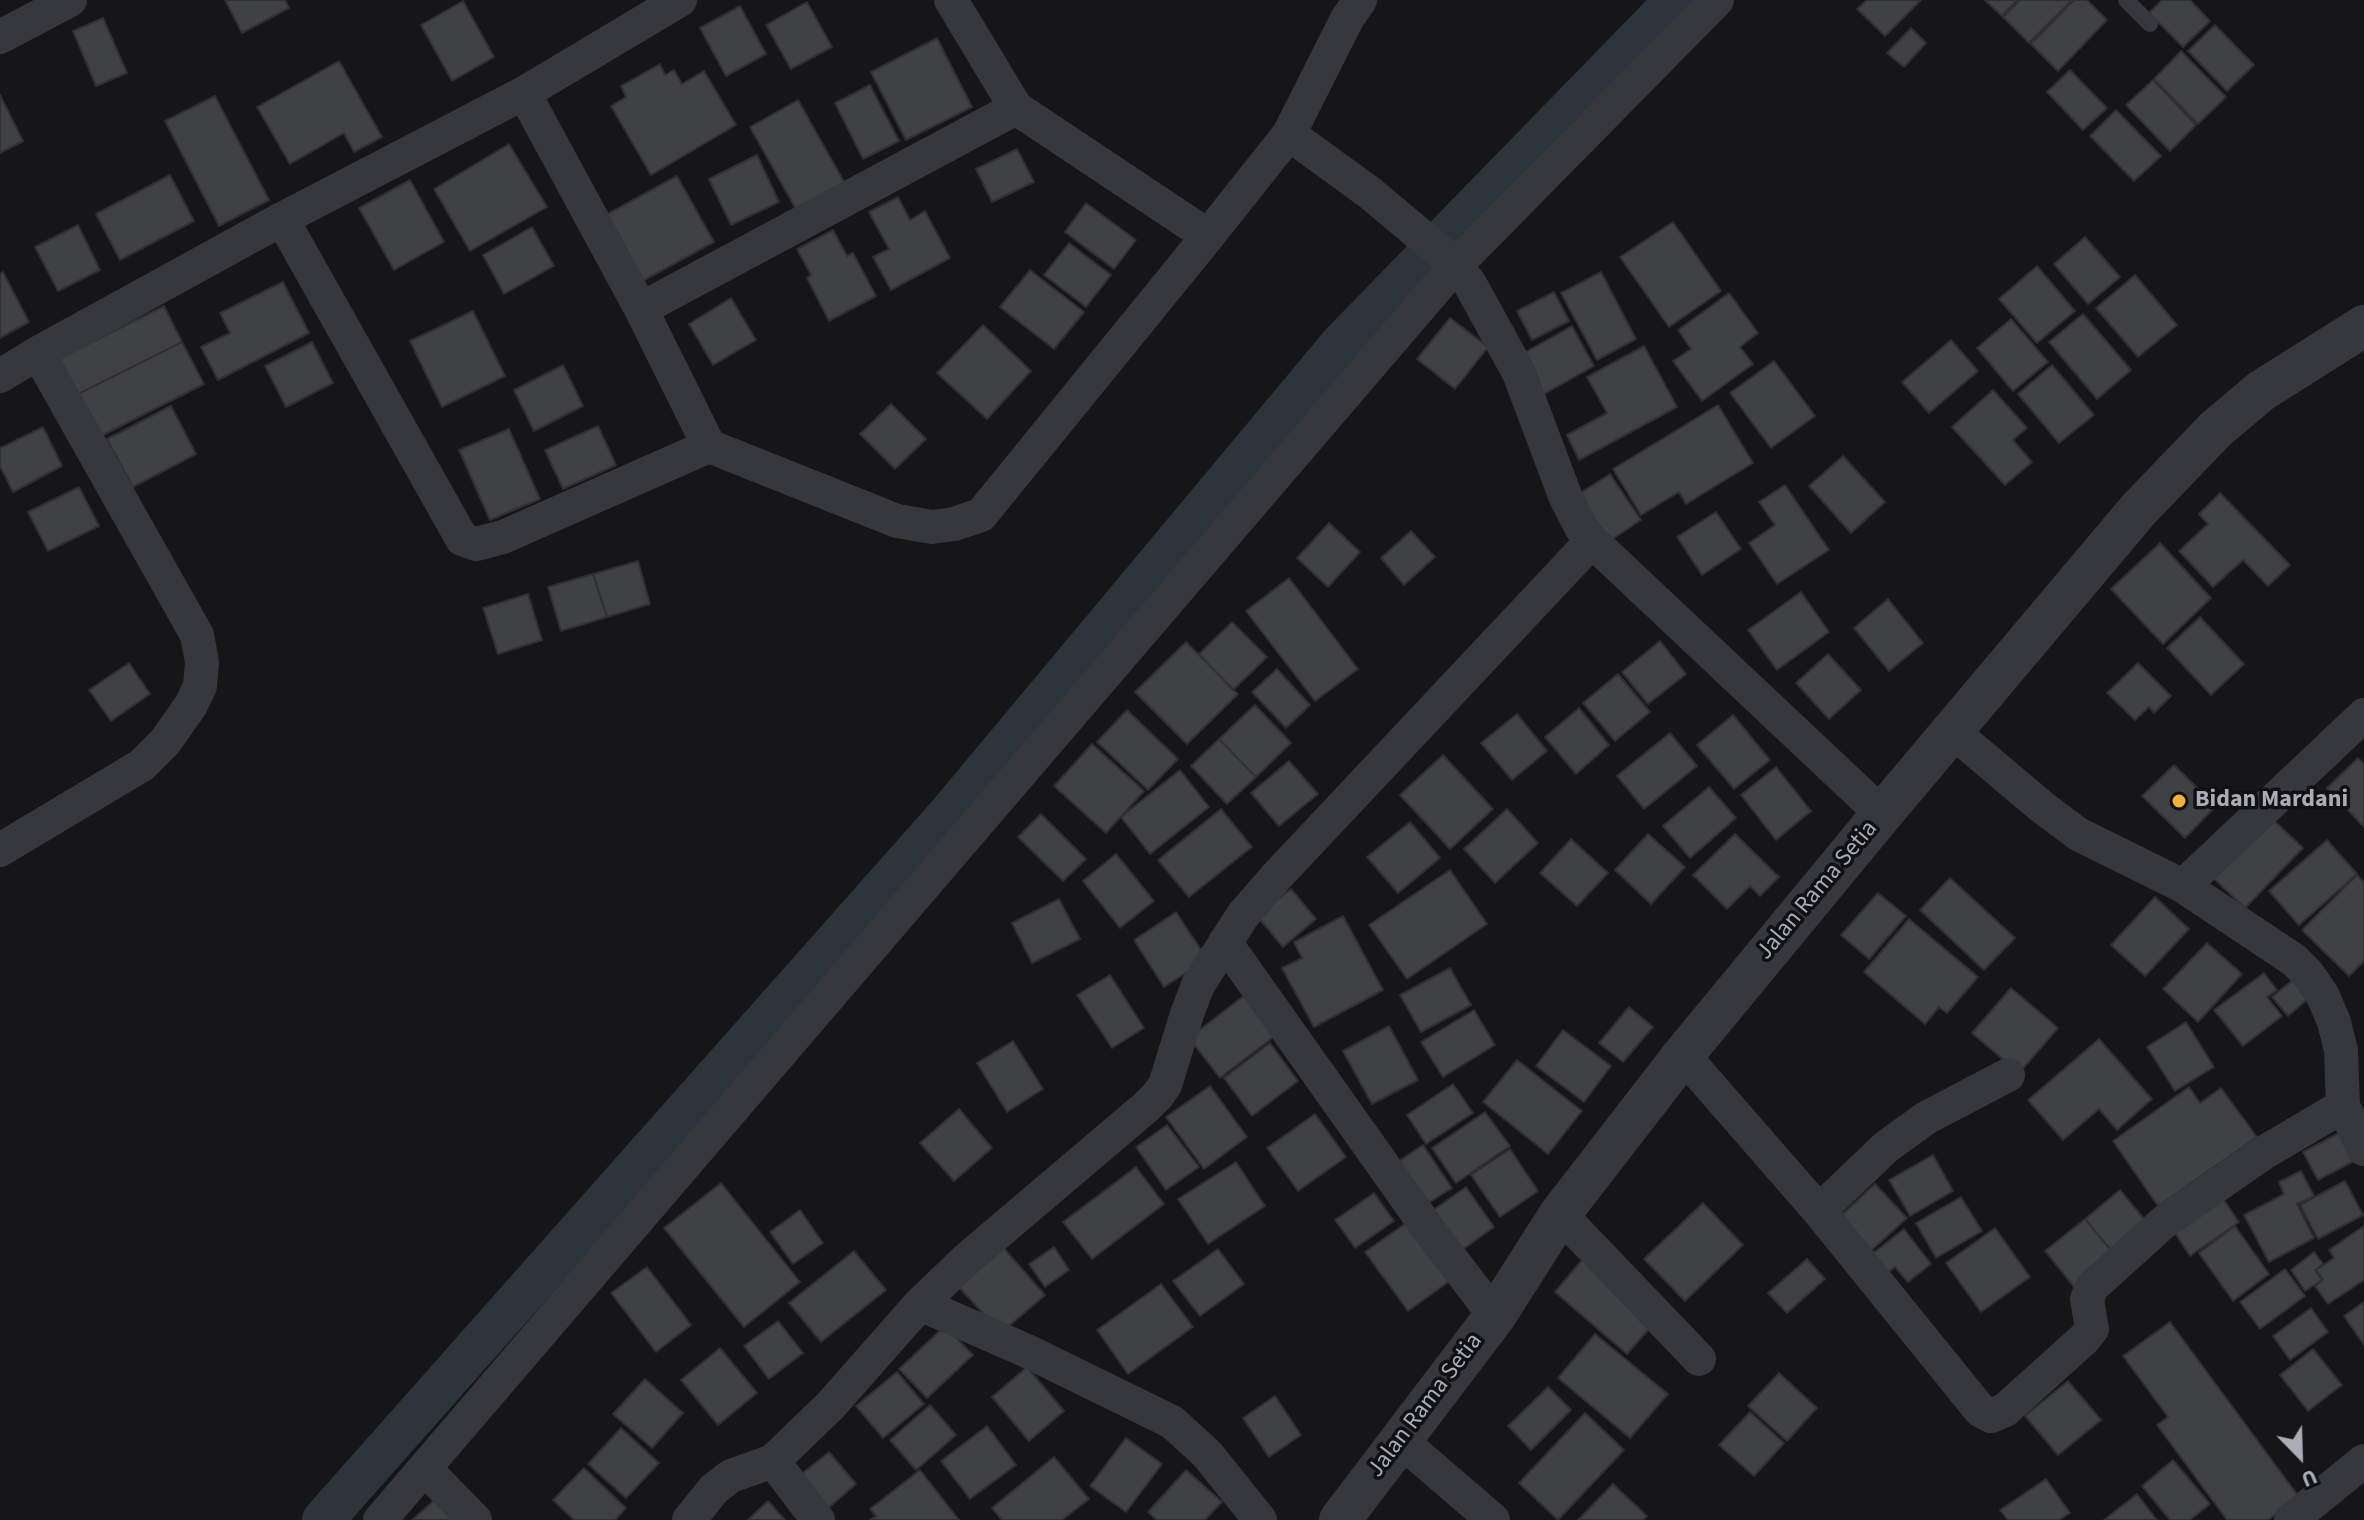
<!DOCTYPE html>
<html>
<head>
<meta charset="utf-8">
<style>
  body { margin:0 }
  #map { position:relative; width:2364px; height:1520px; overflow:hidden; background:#161618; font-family:"Source Sans 3",sans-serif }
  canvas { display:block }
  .north { position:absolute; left:2260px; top:1416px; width:80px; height:80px; -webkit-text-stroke:6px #111113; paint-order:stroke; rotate:157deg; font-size:22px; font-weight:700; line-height:32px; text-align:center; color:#a8adb8 }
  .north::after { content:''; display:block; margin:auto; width:28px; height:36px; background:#a8adb8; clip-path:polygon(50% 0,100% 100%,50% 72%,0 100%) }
</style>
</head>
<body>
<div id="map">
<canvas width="2364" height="1520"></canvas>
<div class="north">U</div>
</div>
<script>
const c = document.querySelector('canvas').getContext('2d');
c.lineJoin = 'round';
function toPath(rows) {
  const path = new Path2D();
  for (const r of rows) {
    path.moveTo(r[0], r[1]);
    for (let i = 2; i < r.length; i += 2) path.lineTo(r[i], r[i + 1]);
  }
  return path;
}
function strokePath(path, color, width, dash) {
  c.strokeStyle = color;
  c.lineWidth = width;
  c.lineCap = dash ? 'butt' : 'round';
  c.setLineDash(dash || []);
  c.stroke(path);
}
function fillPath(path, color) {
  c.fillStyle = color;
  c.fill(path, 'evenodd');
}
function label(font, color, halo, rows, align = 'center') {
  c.font = font + ' "Source Sans 3",sans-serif';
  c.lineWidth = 7;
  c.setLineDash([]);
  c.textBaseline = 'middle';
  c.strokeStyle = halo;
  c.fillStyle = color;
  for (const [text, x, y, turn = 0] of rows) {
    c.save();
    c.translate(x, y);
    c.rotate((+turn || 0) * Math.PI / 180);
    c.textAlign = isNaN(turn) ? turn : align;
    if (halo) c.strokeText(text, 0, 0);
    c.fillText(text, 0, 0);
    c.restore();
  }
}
const canal = toPath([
  [323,1520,948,815,1341,344,1676,0]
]);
const building = toPath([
  [225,0,285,0,289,8,242,33,225,0],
  [1867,0,1921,0,1885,36,1857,9,1867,0],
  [1985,0,2017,0,2002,16,1985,0],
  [2020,0,2072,0,2029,43,2003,17,2020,0],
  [2074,0,2087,0,2107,20,2058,71,2031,44,2074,0],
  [2162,0,2190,0,2210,21,2183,47,2149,13,2162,0],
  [463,1,494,57,452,81,421,25,463,1],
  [807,2,832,47,791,69,766,25,807,2],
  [740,6,766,54,726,76,700,28,740,6],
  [103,18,127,73,96,86,73,31,103,18],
  [2215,25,2254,65,2227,91,2188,51,2215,25],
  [1911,28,1926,43,1904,67,1887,53,1911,28],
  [937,38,972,107,906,140,871,72,937,38],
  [2181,51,2226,97,2198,124,2154,79,2181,51],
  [339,61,382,137,354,152,344,133,290,164,257,107,339,61],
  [660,64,665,75,674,70,682,84,704,71,736,125,651,175,611,106,626,97,621,86,660,64],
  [2070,70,2107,108,2083,130,2047,92,2070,70],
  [2153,80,2196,125,2170,151,2126,105,2153,80],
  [870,85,899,141,863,159,835,103,870,85],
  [0,95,23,141,0,153,0,95],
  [215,96,269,200,219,226,165,121,215,96],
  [798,100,847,187,798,213,750,127,798,100],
  [2116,110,2161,156,2134,181,2090,136,2116,110],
  [509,144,547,207,470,251,434,189,509,144],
  [1017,149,1034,182,992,202,976,169,1017,149],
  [757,155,779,202,731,225,709,179,757,155],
  [170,175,194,221,120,260,96,214,170,175],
  [677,176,714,242,639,283,602,217,677,176],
  [410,180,444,242,394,270,359,208,410,180],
  [898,197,910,220,925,211,950,258,891,290,873,257,889,249,869,212,898,197],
  [1086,203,1136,240,1114,269,1065,232,1086,203],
  [1673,222,1721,291,1669,327,1620,257,1673,222],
  [78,225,100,270,58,291,35,247,78,225],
  [532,227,554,266,504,294,483,255,532,227],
  [833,230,847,256,853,253,876,296,829,321,807,278,811,275,797,249,833,230],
  [2085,237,2120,277,2088,304,2054,264,2085,237],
  [1069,243,1111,275,1086,307,1044,275,1069,243],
  [2037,266,2075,311,2037,343,1999,299,2037,266],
  [1030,270,1084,312,1054,349,1000,307,1030,270],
  [3,272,29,322,0,338,0,274,3,272],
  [1601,272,1636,339,1597,360,1561,293,1601,272],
  [2135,275,2177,325,2138,357,2096,308,2135,275],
  [283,282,309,333,218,380,201,347,230,333,220,313,283,282],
  [1554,292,1569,321,1532,340,1517,311,1554,292],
  [1729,293,1758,333,1740,347,1753,364,1702,401,1673,361,1691,349,1678,330,1729,293],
  [731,298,756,340,713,365,689,324,731,298],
  [164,306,182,342,74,396,56,360,164,306],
  [473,311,505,376,442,407,410,341,473,311],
  [2083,314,2131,370,2097,399,2049,342,2083,314],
  [1450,318,1488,347,1455,389,1417,359,1450,318],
  [2011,319,2048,362,2013,391,1977,348,2011,319],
  [983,325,1031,371,987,419,937,373,983,325],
  [1572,326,1594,366,1544,394,1522,354,1572,326],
  [1951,340,1978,371,1929,413,1902,382,1951,340],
  [182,342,204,384,95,439,74,396,182,342],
  [312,342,333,383,286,407,265,366,312,342],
  [1644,346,1677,407,1579,460,1567,435,1607,413,1587,377,1644,346],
  [1774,361,1815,416,1771,448,1730,393,1774,361],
  [563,365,583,406,534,431,514,390,563,365],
  [2052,365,2094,415,2059,443,2018,394,2052,365],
  [1993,390,2027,428,2013,440,2032,462,2005,485,1952,427,1993,390],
  [891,404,926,439,895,469,860,434,891,404],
  [1718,405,1753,463,1686,504,1679,492,1641,515,1613,469,1718,405],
  [171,406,196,454,133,487,107,439,171,406],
  [598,426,616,465,563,489,545,450,598,426],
  [43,427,62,466,13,492,0,466,0,448,43,427],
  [509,429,540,499,490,520,459,450,509,429],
  [1843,456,1885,502,1851,533,1809,486,1843,456],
  [1610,474,1641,520,1605,544,1574,497,1610,474],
  [1785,485,1829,550,1777,584,1749,543,1775,525,1759,502,1785,485],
  [79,487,99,526,48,551,28,512,79,487],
  [2220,493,2290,565,2268,586,2243,560,2213,587,2179,551,2208,524,2199,514,2220,493],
  [1716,512,1741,549,1702,575,1677,537,1716,512],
  [1329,523,1360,552,1328,587,1297,558,1329,523],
  [1411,531,1435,557,1404,585,1381,558,1411,531],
  [2160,543,2211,598,2163,644,2111,589,2160,543],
  [638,561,650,604,607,617,593,574,638,561],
  [593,574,607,617,561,631,548,587,593,574],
  [1289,578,1358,669,1315,701,1246,611,1289,578],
  [1801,592,1829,632,1777,670,1748,630,1801,592],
  [528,594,542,640,498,654,483,608,528,594],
  [1888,599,1923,643,1889,671,1854,628,1888,599],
  [2200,617,2244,664,2211,695,2167,648,2200,617],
  [1232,622,1267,657,1233,690,1199,654,1232,622],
  [1660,641,1686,674,1648,704,1622,672,1660,641],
  [1186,642,1238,694,1187,744,1135,692,1186,642],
  [1828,654,1861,690,1829,719,1796,683,1828,654],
  [129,663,150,694,111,721,89,690,129,663],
  [2138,663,2171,696,2154,713,2149,707,2135,720,2107,693,2138,663],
  [1277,669,1310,705,1286,728,1252,692,1277,669],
  [1618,674,1650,712,1615,741,1583,703,1618,674],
  [1255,705,1291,743,1256,777,1219,739,1255,705],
  [1579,708,1609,745,1576,774,1545,737,1579,708],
  [1127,710,1178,759,1148,790,1097,742,1127,710],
  [1517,714,1547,751,1512,780,1481,743,1517,714],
  [1733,715,1770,760,1734,789,1697,745,1733,715],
  [1670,733,1697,766,1644,809,1617,776,1670,733],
  [1219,739,1256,777,1227,804,1191,766,1219,739],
  [1092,744,1144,791,1106,833,1054,786,1092,744],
  [1443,755,1493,809,1450,849,1400,795,1443,755],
  [2358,758,2364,764,2364,827,2327,788,2358,758],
  [1289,761,1318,794,1279,826,1251,793,1289,761],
  [2174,765,2216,806,2185,838,2142,796,2174,765],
  [1776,767,1811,811,1776,840,1741,795,1776,767],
  [1180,770,1209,807,1150,854,1121,817,1180,770],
  [1709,787,1736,818,1690,858,1663,826,1709,787],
  [1221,809,1252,847,1189,897,1158,860,1221,809],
  [1507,809,1538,843,1495,883,1464,849,1507,809],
  [2266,813,2303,848,2245,908,2207,872,2266,813],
  [1041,814,1086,859,1063,881,1018,837,1041,814],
  [1410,822,1440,858,1398,893,1367,857,1410,822],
  [1648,834,1685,867,1651,904,1615,870,1648,834],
  [1735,834,1779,877,1760,896,1750,886,1727,909,1693,875,1735,834],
  [1571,839,1608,873,1577,906,1540,873,1571,839],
  [2327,840,2357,874,2299,925,2269,891,2327,840],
  [1116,854,1154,901,1120,928,1083,881,1116,854],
  [1450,870,1487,924,1407,979,1369,925,1450,870],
  [2357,875,2364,882,2364,961,2349,976,2302,930,2357,875],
  [1950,878,2015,938,1984,970,1920,910,1950,878],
  [1291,889,1316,919,1283,947,1257,916,1291,889],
  [1878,893,1906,916,1869,959,1841,935,1878,893],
  [2155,897,2189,929,2145,976,2111,945,2155,897],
  [1059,899,1080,939,1032,963,1012,923,1059,899],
  [1176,912,1207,959,1164,987,1134,940,1176,912],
  [1343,916,1383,990,1314,1027,1282,968,1302,958,1294,942,1343,916],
  [1909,919,1978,977,1947,1013,1939,1007,1925,1024,1864,972,1909,919],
  [2207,943,2242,974,2198,1022,2163,989,2207,943],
  [1450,968,1471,1005,1421,1032,1400,995,1450,968],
  [2264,973,2277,990,2267,997,2282,1016,2243,1046,2214,1010,2264,973],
  [1110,975,1144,1028,1112,1048,1077,995,1110,975],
  [2294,979,2309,998,2288,1016,2272,997,2294,979],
  [2011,988,2058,1028,2019,1073,1972,1033,2011,988],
  [1245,995,1276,1035,1220,1078,1189,1038,1245,995],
  [1629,1007,1653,1027,1623,1062,1599,1043,1629,1007],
  [1474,1010,1495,1045,1443,1077,1421,1042,1474,1010],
  [2186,1022,2214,1067,2175,1091,2147,1047,2186,1022],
  [1389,1026,1418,1080,1372,1104,1343,1051,1389,1026],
  [1563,1030,1611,1066,1584,1102,1536,1066,1563,1030],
  [2099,1039,2152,1099,2117,1130,2099,1109,2063,1140,2028,1100,2099,1039],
  [1013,1041,1043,1089,1007,1112,977,1063,1013,1041],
  [1270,1043,1298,1081,1252,1116,1224,1078,1270,1043],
  [1517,1060,1582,1111,1548,1154,1483,1102,1517,1060],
  [1453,1084,1473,1113,1426,1144,1407,1115,1453,1084],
  [1210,1086,1247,1137,1204,1169,1166,1117,1210,1086],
  [2189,1087,2200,1103,2221,1088,2257,1137,2158,1206,2113,1141,2189,1087],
  [959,1109,992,1148,954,1181,920,1143,959,1109],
  [1485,1112,1510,1146,1456,1183,1432,1148,1485,1112],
  [1315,1114,1346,1157,1298,1191,1267,1148,1315,1114],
  [1167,1125,1199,1167,1166,1190,1136,1147,1167,1125],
  [2341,1132,2356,1160,2318,1180,2303,1152,2341,1132],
  [1423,1145,1452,1188,1419,1209,1390,1167,1423,1145],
  [1510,1149,1538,1191,1500,1217,1471,1175,1510,1149],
  [1933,1155,1953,1191,1910,1216,1889,1180,1933,1155],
  [1236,1162,1265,1206,1208,1244,1178,1199,1236,1162],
  [1136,1167,1164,1204,1092,1259,1063,1222,1136,1167],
  [2301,1171,2314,1196,2297,1204,2314,1238,2269,1262,2244,1215,2284,1194,2279,1182,2301,1171],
  [2345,1181,2363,1215,2318,1239,2300,1205,2345,1181],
  [721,1183,800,1282,744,1327,664,1228,721,1183],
  [1875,1184,1907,1218,1865,1256,1834,1222,1875,1184],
  [1466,1187,1494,1227,1458,1253,1429,1213,1466,1187],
  [2120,1190,2150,1226,2115,1255,2085,1219,2120,1190],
  [1374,1193,1394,1221,1355,1248,1335,1220,1374,1193],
  [2221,1196,2239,1222,2190,1256,2173,1230,2221,1196],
  [1961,1197,1982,1231,1936,1258,1916,1223,1961,1197],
  [1703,1203,1743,1245,1685,1301,1644,1259,1703,1203],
  [800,1210,823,1243,793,1264,770,1232,800,1210],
  [2085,1219,2115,1255,2075,1288,2045,1251,2085,1219],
  [1409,1221,1451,1280,1408,1311,1365,1252,1409,1221],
  [2235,1226,2269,1274,2233,1301,2199,1253,2235,1226],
  [2364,1226,2364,1280,2328,1304,2315,1286,2323,1280,2316,1270,2334,1258,2329,1250,2364,1226],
  [1995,1228,2030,1277,1981,1312,1946,1263,1995,1228],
  [1904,1229,1931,1264,1908,1282,1895,1267,1882,1278,1867,1258,1904,1229],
  [1000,1244,1045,1295,1001,1333,956,1284,1000,1244],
  [1054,1247,1069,1270,1045,1287,1029,1264,1054,1247],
  [1218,1249,1244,1284,1200,1316,1173,1281,1218,1249],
  [854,1251,886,1290,821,1342,789,1303,854,1251],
  [2314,1252,2323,1264,2315,1270,2322,1280,2305,1291,2291,1270,2314,1252],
  [1807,1259,1825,1279,1787,1313,1768,1293,1807,1259],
  [1582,1260,1655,1322,1627,1354,1555,1292,1582,1260],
  [647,1267,691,1325,656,1352,611,1293,647,1267],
  [2285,1269,2305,1296,2260,1329,2240,1302,2285,1269],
  [1161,1284,1193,1327,1128,1374,1097,1330,1161,1284],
  [2364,1302,2364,1345,2344,1316,2364,1302],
  [2311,1308,2328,1332,2290,1360,2273,1336,2311,1308],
  [778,1321,803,1353,769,1379,744,1346,778,1321],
  [2170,1322,2299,1497,2268,1520,2227,1520,2157,1425,2168,1417,2123,1356,2170,1322],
  [945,1326,973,1355,927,1398,899,1369,945,1326],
  [1595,1334,1668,1394,1630,1438,1558,1378,1595,1334],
  [720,1348,757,1393,718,1425,681,1380,720,1348],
  [2313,1349,2342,1385,2308,1411,2280,1375,2313,1349],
  [1027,1367,1064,1411,1029,1441,992,1397,1027,1367],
  [897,1372,924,1404,883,1438,856,1406,897,1372],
  [1779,1373,1817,1408,1787,1441,1748,1406,1779,1373],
  [645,1379,683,1413,652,1448,613,1414,645,1379],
  [2068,1381,2101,1420,2058,1455,2025,1416,2068,1381],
  [1548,1387,1571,1410,1531,1450,1508,1426,1548,1387],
  [1275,1396,1301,1435,1269,1457,1243,1418,1275,1396],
  [930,1405,956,1435,916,1470,890,1440,930,1405],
  [1750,1412,1784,1443,1754,1476,1719,1445,1750,1412],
  [1585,1413,1624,1450,1558,1520,1519,1483,1585,1413],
  [987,1426,1016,1465,970,1499,941,1461,987,1426],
  [621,1428,659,1463,626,1498,588,1464,621,1428],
  [1126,1438,1162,1464,1126,1512,1090,1486,1126,1438],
  [829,1452,856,1484,826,1510,798,1477,829,1452],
  [1054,1457,1089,1499,1062,1520,1002,1520,992,1508,1054,1457],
  [2173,1460,2210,1504,2190,1520,2170,1520,2142,1486,2173,1460],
  [584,1468,626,1508,615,1520,574,1520,553,1500,584,1468],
  [920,1470,959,1520,870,1520,876,1516,870,1509,920,1470],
  [1186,1470,1222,1502,1205,1520,1157,1520,1148,1512,1186,1470],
  [2046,1479,2070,1513,2059,1520,2008,1520,2000,1510,2046,1479],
  [1613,1484,1647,1516,1643,1520,1578,1520,1613,1484],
  [2137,1494,2157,1520,2104,1520,2137,1494],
  [438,1497,458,1520,412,1520,438,1497],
  [768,1501,785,1520,748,1520,768,1501]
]);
const service = toPath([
  [2126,0,2150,24]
]);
const minor = toPath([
  [951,0,1016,108,1208,236,1289,134,1347,19,1360,0],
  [0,37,70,0],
  [524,93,641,309,709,446],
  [1289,134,1370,193,1456,265,1470,284,1519,373,1566,498,1582,529,1592,541],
  [282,219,462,539,476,544,503,537,709,446,897,521,932,527,954,524,981,515,1208,236],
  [641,309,1016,108],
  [0,376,38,353,282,219,524,93,680,0],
  [1952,731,2042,807,2078,834,2183,886,2294,960,2308,974,2323,996,2334,1022,2341,1050,2343,1106,2364,1149],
  [0,850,142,765,165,742,191,705,200,686,202,662,197,635,38,353],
  [2183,886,2364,715],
  [1225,942,1429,1230,1495,1316],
  [1683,1055,1819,1211,1980,1410,1991,1416,2005,1410,2084,1339,2092,1329,2087,1299,2092,1287,2164,1222,2265,1152,2343,1106],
  [1819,1211,1886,1147,1926,1118,2008,1075],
  [1560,1214,1699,1359],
  [920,1304,1027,1351,1172,1422,1207,1454,1260,1520],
  [1400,1440,1493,1520],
  [773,1461,818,1520],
  [425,1469,475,1520],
  [380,1520,1456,265,1717,0],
  [689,1520,714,1489,731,1476,773,1461,831,1405,920,1304,967,1259,1146,1107,1158,1095,1165,1085,1187,1014,1198,985,1243,915,1276,877,1592,541,1882,814],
  [2291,1520,2364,1461]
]);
const tertiary = toPath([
  [1340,1520,1495,1316,1560,1214,1683,1055,1882,814,2139,509,2216,429,2261,391,2364,326]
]);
const markers = [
  [2179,801,8,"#f2b134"]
];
const poiNames = [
  ["Bidan Mardani",2195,801]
];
const streetNames = [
  ["Jalan Rama Setia",1818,891,-50],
  ["Jalan Rama Setia",1426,1406,-53]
];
strokePath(canal, '#2c353c', 42);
fillPath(building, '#404145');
strokePath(building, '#303034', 2);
strokePath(service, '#37383d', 16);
strokePath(minor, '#37383d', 34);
strokePath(tertiary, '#37383d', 42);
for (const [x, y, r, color] of markers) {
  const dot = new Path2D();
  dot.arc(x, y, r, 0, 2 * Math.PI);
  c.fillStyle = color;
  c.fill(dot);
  strokePath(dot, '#111113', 3);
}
label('bold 24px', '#a8adb8', '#111113', poiNames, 'left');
label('24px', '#a8adb8', '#111113', streetNames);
</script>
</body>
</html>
